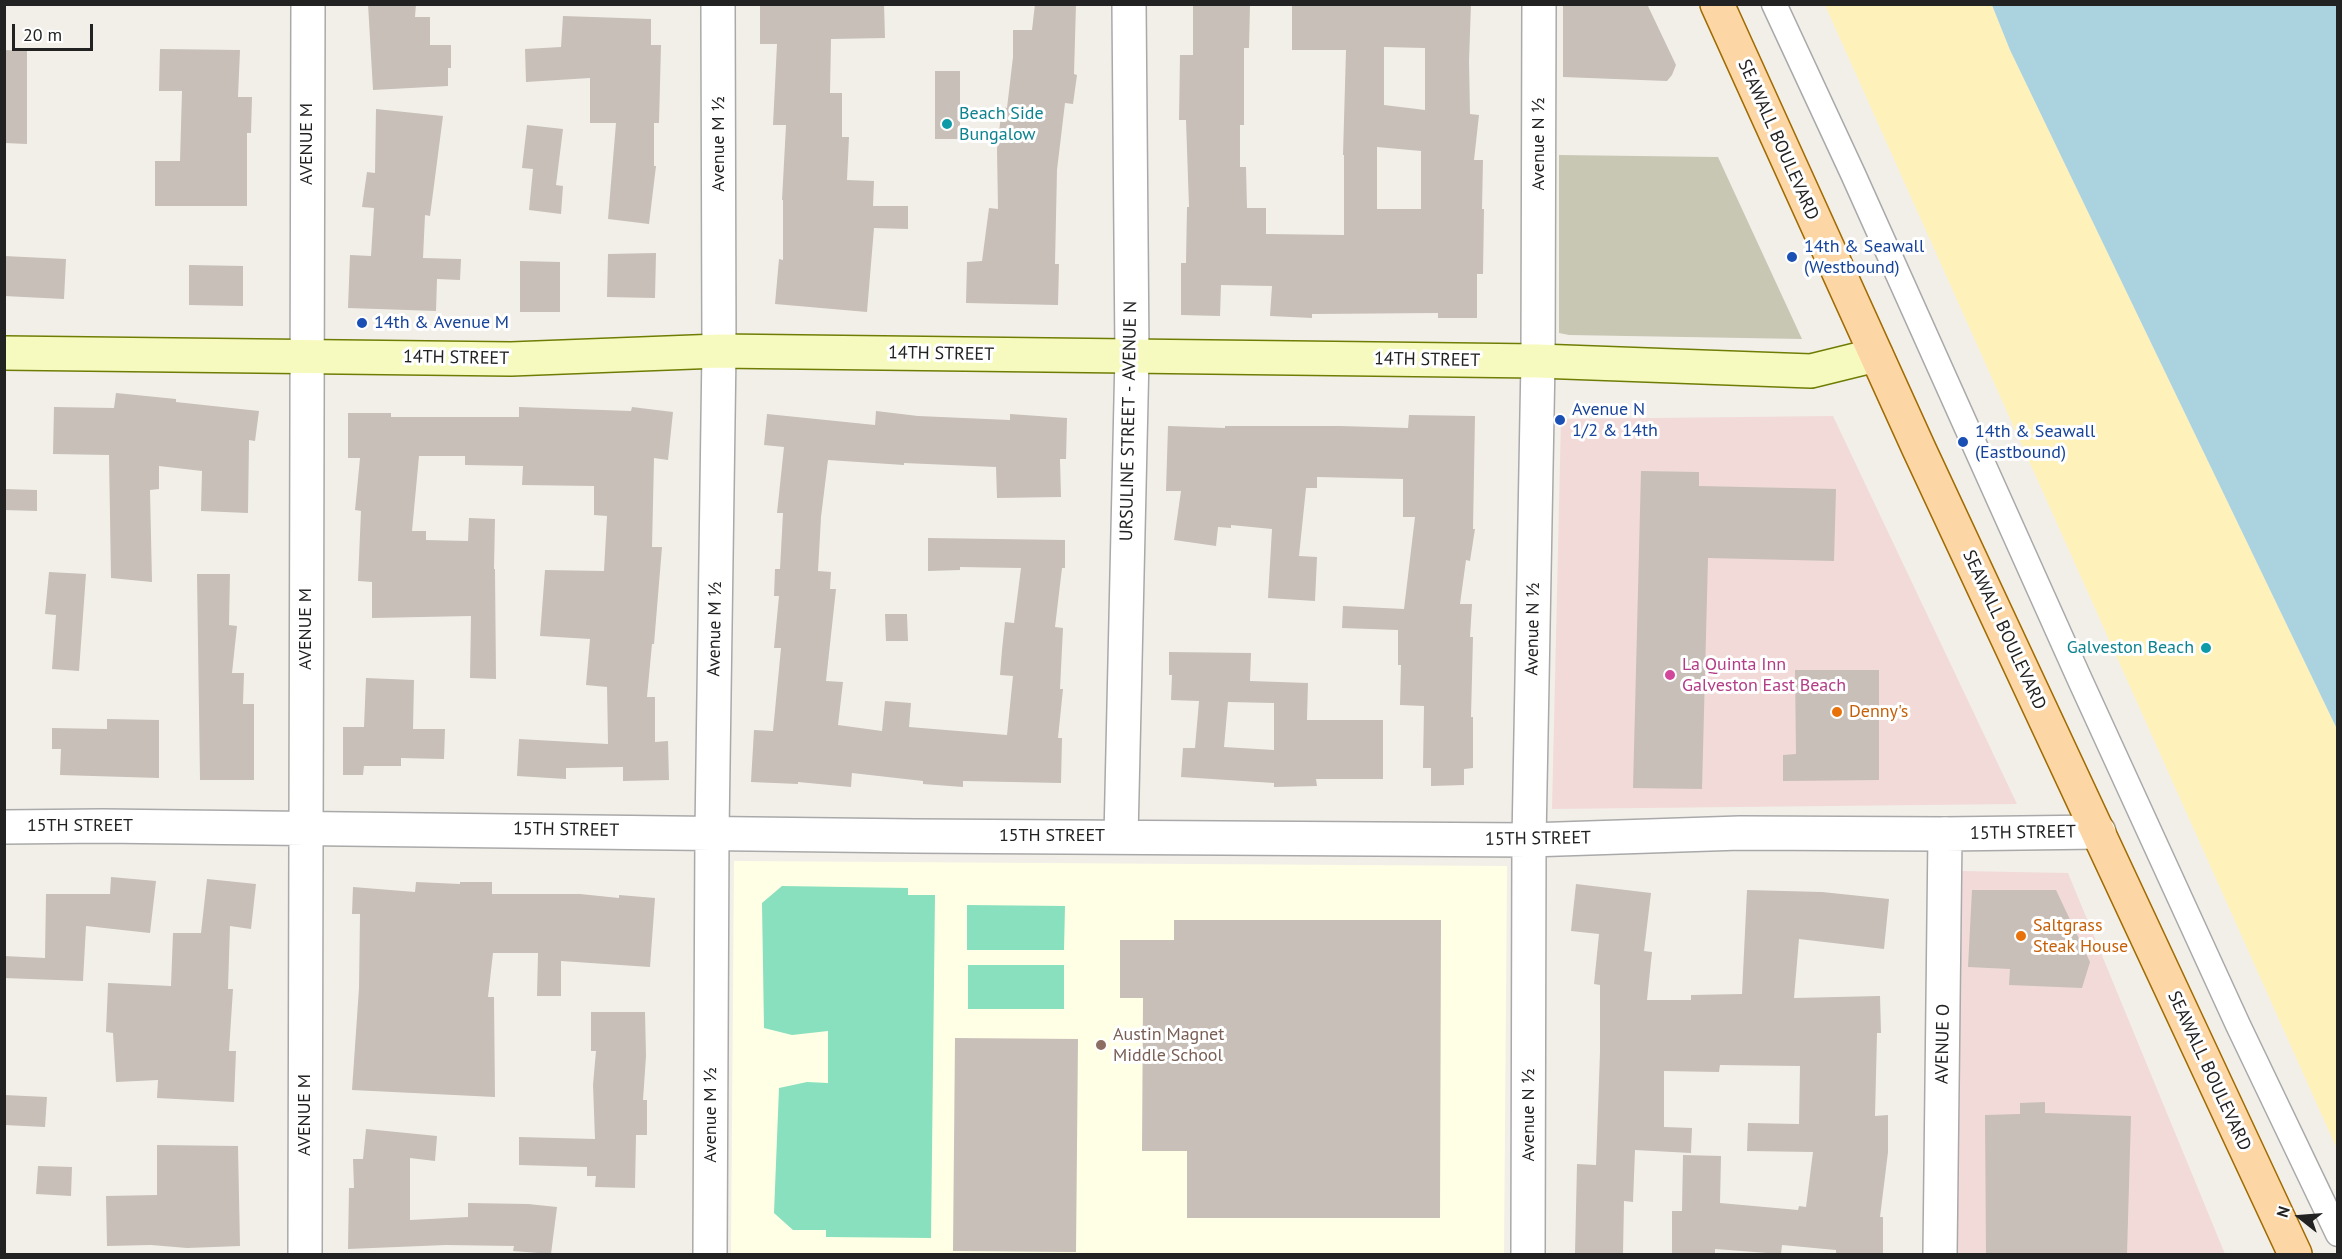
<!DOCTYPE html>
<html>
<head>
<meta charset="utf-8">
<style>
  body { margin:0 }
  #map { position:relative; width:2342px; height:1259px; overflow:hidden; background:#f2efe9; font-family:"PT Sans",sans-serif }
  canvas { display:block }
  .frame { position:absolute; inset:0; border:6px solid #222; pointer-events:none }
  .north { position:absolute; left:2270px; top:1187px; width:60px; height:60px; -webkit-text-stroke:4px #fff; paint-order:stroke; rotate:287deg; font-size:16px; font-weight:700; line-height:24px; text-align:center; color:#222 }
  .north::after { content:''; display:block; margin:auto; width:21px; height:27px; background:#222; clip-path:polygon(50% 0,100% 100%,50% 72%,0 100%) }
  .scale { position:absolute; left:12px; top:24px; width:81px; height:27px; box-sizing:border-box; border:3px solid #222; border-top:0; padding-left:8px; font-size:18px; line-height:21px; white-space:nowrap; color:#222; -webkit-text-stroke:4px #fff; paint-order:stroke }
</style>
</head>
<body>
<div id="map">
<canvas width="2342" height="1259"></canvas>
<div class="frame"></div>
<div class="north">N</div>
<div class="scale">20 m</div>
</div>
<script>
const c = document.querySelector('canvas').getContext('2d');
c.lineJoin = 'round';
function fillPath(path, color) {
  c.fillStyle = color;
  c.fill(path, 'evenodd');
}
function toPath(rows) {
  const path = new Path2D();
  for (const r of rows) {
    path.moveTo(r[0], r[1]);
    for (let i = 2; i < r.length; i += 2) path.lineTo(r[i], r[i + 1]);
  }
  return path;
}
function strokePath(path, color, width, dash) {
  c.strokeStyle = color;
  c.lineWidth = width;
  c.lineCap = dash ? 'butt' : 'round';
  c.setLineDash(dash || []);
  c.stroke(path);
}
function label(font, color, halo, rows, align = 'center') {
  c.font = font + ' "PT Sans",sans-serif';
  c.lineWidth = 6;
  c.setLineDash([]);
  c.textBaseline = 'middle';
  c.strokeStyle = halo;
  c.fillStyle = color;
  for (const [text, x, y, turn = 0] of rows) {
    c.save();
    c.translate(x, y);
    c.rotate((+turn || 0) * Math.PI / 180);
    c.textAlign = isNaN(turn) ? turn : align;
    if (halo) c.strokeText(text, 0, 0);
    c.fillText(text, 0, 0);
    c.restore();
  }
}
const commercial = toPath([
  [1833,416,2017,804,1552,809,1561,419],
  [1962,871,2068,873,2225,1254,1957,1254]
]);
const education = toPath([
  [734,861,1507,866,1504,1254,731,1254]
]);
const construction = toPath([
  [1559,155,1718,157,1802,339,1569,335,1559,333]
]);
const sand = toPath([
  [1825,5,1992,5,2010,50,2337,729,2337,1149]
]);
const pitch = toPath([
  [782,886,908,888,908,895,935,895,931,1238,826,1237,826,1230,793,1230,774,1213,779,1088,807,1082,828,1083,828,1031,792,1035,764,1028,762,903],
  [967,905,1065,906,1064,950,967,950],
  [968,965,1064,965,1064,1009,968,1009]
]);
const water = toPath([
  [1992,5,2337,5,2337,729,2010,50]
]);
const building = toPath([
  [368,4,416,4,415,17,430,17,430,45,451,45,451,68,448,68,448,86,373,90],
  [760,4,884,4,885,38,831,39,830,93,842,93,842,137,849,137,847,180,874,181,873,206,908,206,908,229,874,228,867,312,775,304,779,259,783,260,783,200,782,200,786,125,773,125,777,44,760,44],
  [1035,4,1076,4,1074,74,1077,75,1073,104,1065,103,1057,170,1055,264,1059,264,1058,305,966,303,967,262,982,261,989,208,998,209,997,149,1002,107,1007,108,1013,57,1013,30,1032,30],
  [1193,4,1250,5,1249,48,1244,48,1244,125,1240,125,1240,167,1246,167,1247,208,1266,208,1266,234,1344,235,1344,155,1343,155,1346,50,1292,50,1292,4,1471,4,1469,61,1470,114,1479,115,1474,160,1483,160,1482,209,1484,209,1483,274,1477,274,1477,318,1438,318,1438,313,1312,314,1312,318,1270,316,1272,286,1221,285,1220,316,1181,315,1181,263,1186,263,1187,207,1189,207,1186,120,1179,120,1180,55,1193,55],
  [1384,47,1425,48,1425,110,1384,105],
  [1377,147,1421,151,1421,209,1377,209],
  [1563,4,1647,4,1676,65,1672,75,1667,81,1563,77],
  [563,16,651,19,651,45,661,45,659,123,654,123,654,166,656,166,649,224,608,219,616,123,590,123,590,78,526,82,525,49,561,47],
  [160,49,240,50,238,97,252,97,251,133,247,133,247,206,155,206,155,161,180,161,182,91,159,91],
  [4,50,27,51,27,144,4,143],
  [935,71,960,71,960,139,935,139],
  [376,109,443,116,430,216,425,215,423,258,461,259,460,280,437,279,436,311,348,308,350,255,371,256,374,208,362,207,367,172,375,173],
  [527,125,563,129,556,185,563,186,561,214,529,210,533,169,522,168],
  [656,253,655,298,607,297,608,254],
  [4,256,66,259,64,299,4,296],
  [520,261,560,262,560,312,520,312],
  [189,265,243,266,243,306,189,305],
  [116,393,176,399,176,402,259,411,255,441,249,440,248,513,201,511,202,471,159,466,159,489,150,490,152,582,111,578,109,455,53,454,54,407,114,408],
  [519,407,631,411,632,407,673,412,668,460,654,458,652,547,662,547,654,644,652,644,647,697,655,697,655,742,668,741,669,780,623,781,623,767,566,768,566,779,517,776,519,739,608,744,607,687,586,685,590,639,540,636,545,570,604,571,607,516,594,515,594,486,522,485,523,466,465,465,465,456,419,456,412,531,426,531,426,540,468,541,469,518,495,519,494,569,495,569,496,679,470,678,471,616,372,618,372,582,358,581,361,511,355,510,360,458,348,458,348,413,391,413,391,417,519,417],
  [876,411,918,416,1010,420,1010,414,1067,418,1066,459,1060,459,1061,497,997,498,996,467,904,463,904,465,828,460,821,517,818,571,831,572,830,589,836,589,826,681,843,682,838,725,882,731,885,701,911,703,909,727,1007,735,1013,676,1000,675,1002,650,1005,622,1014,623,1021,568,960,567,960,570,928,571,928,538,1065,540,1065,568,1062,568,1055,627,1063,628,1060,689,1063,689,1058,738,1062,738,1061,783,963,781,963,787,923,784,923,781,852,773,851,787,798,782,798,784,751,782,754,730,773,731,781,648,774,648,779,596,774,596,775,569,780,569,783,513,777,513,784,447,764,445,767,414,875,425],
  [1409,415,1475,416,1473,529,1475,529,1470,561,1466,560,1460,604,1472,604,1470,637,1473,637,1471,717,1473,717,1473,768,1464,769,1464,785,1431,786,1431,768,1423,768,1424,706,1400,705,1401,665,1398,665,1398,630,1342,628,1343,606,1404,609,1415,517,1403,517,1403,479,1317,477,1317,488,1306,488,1299,556,1317,557,1315,601,1268,598,1272,529,1231,525,1231,528,1218,527,1216,546,1174,540,1181,491,1166,491,1168,426,1225,428,1225,426,1340,426,1408,428],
  [1641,471,1699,472,1699,486,1836,489,1834,561,1708,558,1702,789,1633,788],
  [4,489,37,490,37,511,4,510],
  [49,572,86,574,79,671,52,669,56,615,45,614],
  [197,574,230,574,229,625,237,626,232,673,244,673,243,704,254,704,254,780,200,780],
  [885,614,907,614,908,641,886,641],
  [1169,652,1251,653,1250,681,1308,683,1307,720,1383,720,1383,779,1316,779,1317,786,1274,787,1274,783,1181,777,1183,748,1195,748,1199,701,1171,700,1172,675,1169,675],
  [1228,702,1274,703,1274,750,1224,747],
  [1795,670,1879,670,1879,780,1783,781,1783,755,1796,754],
  [366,678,414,680,413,729,445,729,444,759,401,758,401,766,364,766,363,775,343,775,343,727,364,727],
  [107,719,159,720,159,778,60,775,61,749,52,749,52,728,107,729],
  [111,877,156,881,150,933,86,926,83,981,4,978,4,956,45,958,46,894,110,894],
  [207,879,256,884,251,929,230,926,228,989,233,989,229,1051,236,1051,234,1102,157,1098,158,1080,116,1082,113,1033,106,1032,108,983,171,986,173,933,201,933],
  [416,882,460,884,460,882,492,882,492,894,580,894,619,898,619,895,655,898,650,967,561,961,561,996,537,996,538,953,493,953,488,997,494,997,495,1097,352,1090,359,988,360,914,352,914,353,887,415,892],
  [1576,884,1651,893,1644,951,1652,952,1647,1000,1691,1000,1691,995,1742,994,1747,890,1822,892,1889,899,1884,949,1799,939,1794,998,1880,996,1881,1033,1877,1033,1875,1116,1888,1115,1888,1152,1880,1217,1883,1217,1883,1254,1836,1254,1836,1250,1782,1245,1781,1254,1715,1249,1715,1254,1672,1254,1672,1211,1682,1211,1683,1155,1721,1156,1720,1203,1798,1210,1799,1206,1806,1207,1813,1152,1747,1151,1748,1123,1799,1124,1800,1066,1720,1065,1719,1072,1664,1071,1664,1127,1692,1128,1691,1153,1635,1150,1633,1202,1624,1201,1623,1254,1575,1254,1577,1164,1596,1165,1600,1052,1600,985,1594,984,1599,934,1571,931],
  [1972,890,2056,890,2090,962,2082,988,2009,985,2010,969,1968,967],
  [1174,920,1441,920,1440,1218,1187,1218,1187,1151,1142,1151,1143,998,1120,998,1120,940,1174,940],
  [591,1012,645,1012,646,1056,643,1100,647,1100,647,1135,636,1135,635,1188,595,1187,596,1176,587,1176,587,1167,519,1165,519,1137,595,1139,593,1085,596,1051,591,1051],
  [955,1038,1078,1039,1076,1252,953,1251],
  [4,1095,47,1097,45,1127,4,1125],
  [2045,1102,2045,1113,2131,1116,2127,1254,1986,1254,1985,1115,2020,1114,2020,1103],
  [366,1129,437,1136,435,1161,410,1158,410,1220,468,1217,468,1203,528,1204,557,1207,551,1254,513,1251,514,1246,446,1245,348,1249,349,1188,354,1188,353,1159,363,1159],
  [157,1145,238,1146,240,1246,187,1248,151,1245,107,1246,106,1196,157,1195],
  [38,1166,72,1167,71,1196,36,1194]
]);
const pedestrian = toPath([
  [1774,4,1853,174,2080,680,2238,1025,2338,1234]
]);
const minor = toPath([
  [4,827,102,826,914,836,1529,840,1740,833,1945,834],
  [1121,837,1132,356,1129,4],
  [305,1254,308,4],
  [710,1254,712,832,719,351,718,4],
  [1528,1254,1529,840,1538,361,1539,4]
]);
const tertiary = toPath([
  [1940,1254,1945,834,2099,832]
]);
const secondary = toPath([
  [4,353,511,359,719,351,1538,361,1811,371,1876,355]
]);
const primary = toPath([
  [1717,4,1919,449,2295,1254]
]);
const markers = [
  [947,124,6,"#0f9aa8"],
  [1792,257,6,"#1a4fb4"],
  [362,323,6,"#1a4fb4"],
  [1560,420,6,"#1a4fb4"],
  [1963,442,6,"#1a4fb4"],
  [2206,648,6,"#0f9aa8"],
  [1670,675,6,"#d1479c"],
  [1837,712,6,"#e8710a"],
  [2021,936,6,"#e8710a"],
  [1101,1045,6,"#8d6e63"]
];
const cultureNames = [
  ["Beach Side",959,114],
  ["Bungalow",959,135],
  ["Galveston Beach",2194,648,"right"]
];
const streetNames = [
  ["SEAWALL BOULEVARD",1778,140,66],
  ["AVENUE M",307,144,-90],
  ["Avenue M ½",719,144,-90],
  ["Avenue N ½",1539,144,-90],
  ["14TH STREET",941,354,1],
  ["14TH STREET",456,358,1],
  ["14TH STREET",1427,360,1],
  ["URSULINE STREET - AVENUE N",1129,421,-89],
  ["AVENUE M",306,629,-90],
  ["Avenue M ½",715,629,-89],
  ["Avenue N ½",1533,629,-89],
  ["SEAWALL BOULEVARD",2004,630,65],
  ["15TH STREET",80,826],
  ["15TH STREET",566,830,1],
  ["15TH STREET",2023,833,-1],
  ["15TH STREET",1052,836],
  ["15TH STREET",1538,839,-1],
  ["AVENUE O",1943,1044,-89],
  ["SEAWALL BOULEVARD",2209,1071,65],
  ["AVENUE M",305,1115,-90],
  ["Avenue M ½",711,1115,-90],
  ["Avenue N ½",1529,1115,-90]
];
const transitNames = [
  ["14th & Seawall",1804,247],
  ["(Westbound)",1804,268],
  ["14th & Avenue M",374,323],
  ["Avenue N",1572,410],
  ["1/2 & 14th",1572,431],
  ["14th & Seawall",1975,432],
  ["(Eastbound)",1975,453]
];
const hotelNames = [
  ["La Quinta Inn",1682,665],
  ["Galveston East Beach",1682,686]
];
const foodNames = [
  ["Denny's",1849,712],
  ["Saltgrass",2033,926],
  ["Steak House",2033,947]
];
const educationNames = [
  ["Austin Magnet",1113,1035],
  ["Middle School",1113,1056]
];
fillPath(commercial, '#f2dad9');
fillPath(education, '#ffffe5');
fillPath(construction, '#c7c7b4');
fillPath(sand, '#fff1ba');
fillPath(pitch, '#88e0be');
fillPath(water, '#aad3df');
fillPath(building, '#c7bfb8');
strokePath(pedestrian, '#a9a9a9', 27);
strokePath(minor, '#a9a9a9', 36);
strokePath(tertiary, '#a9a9a9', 36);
strokePath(secondary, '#707d05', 36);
strokePath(primary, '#a06b00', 36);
strokePath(pedestrian, '#fff', 24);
strokePath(minor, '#fff', 33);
strokePath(tertiary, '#fff', 33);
strokePath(secondary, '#f7fabf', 33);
strokePath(primary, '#fcd6a4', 33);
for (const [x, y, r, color] of markers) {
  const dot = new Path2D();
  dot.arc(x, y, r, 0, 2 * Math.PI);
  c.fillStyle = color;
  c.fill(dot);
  strokePath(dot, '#fff', 2);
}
label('18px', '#0d838f', '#fff', cultureNames, 'left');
label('18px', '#222', '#fff', streetNames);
label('18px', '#164399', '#fff', transitNames, 'left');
label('18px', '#b23c85', '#fff', hotelNames, 'left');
label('18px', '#c56008', '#fff', foodNames, 'left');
label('18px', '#785e54', '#fff', educationNames, 'left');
</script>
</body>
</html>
